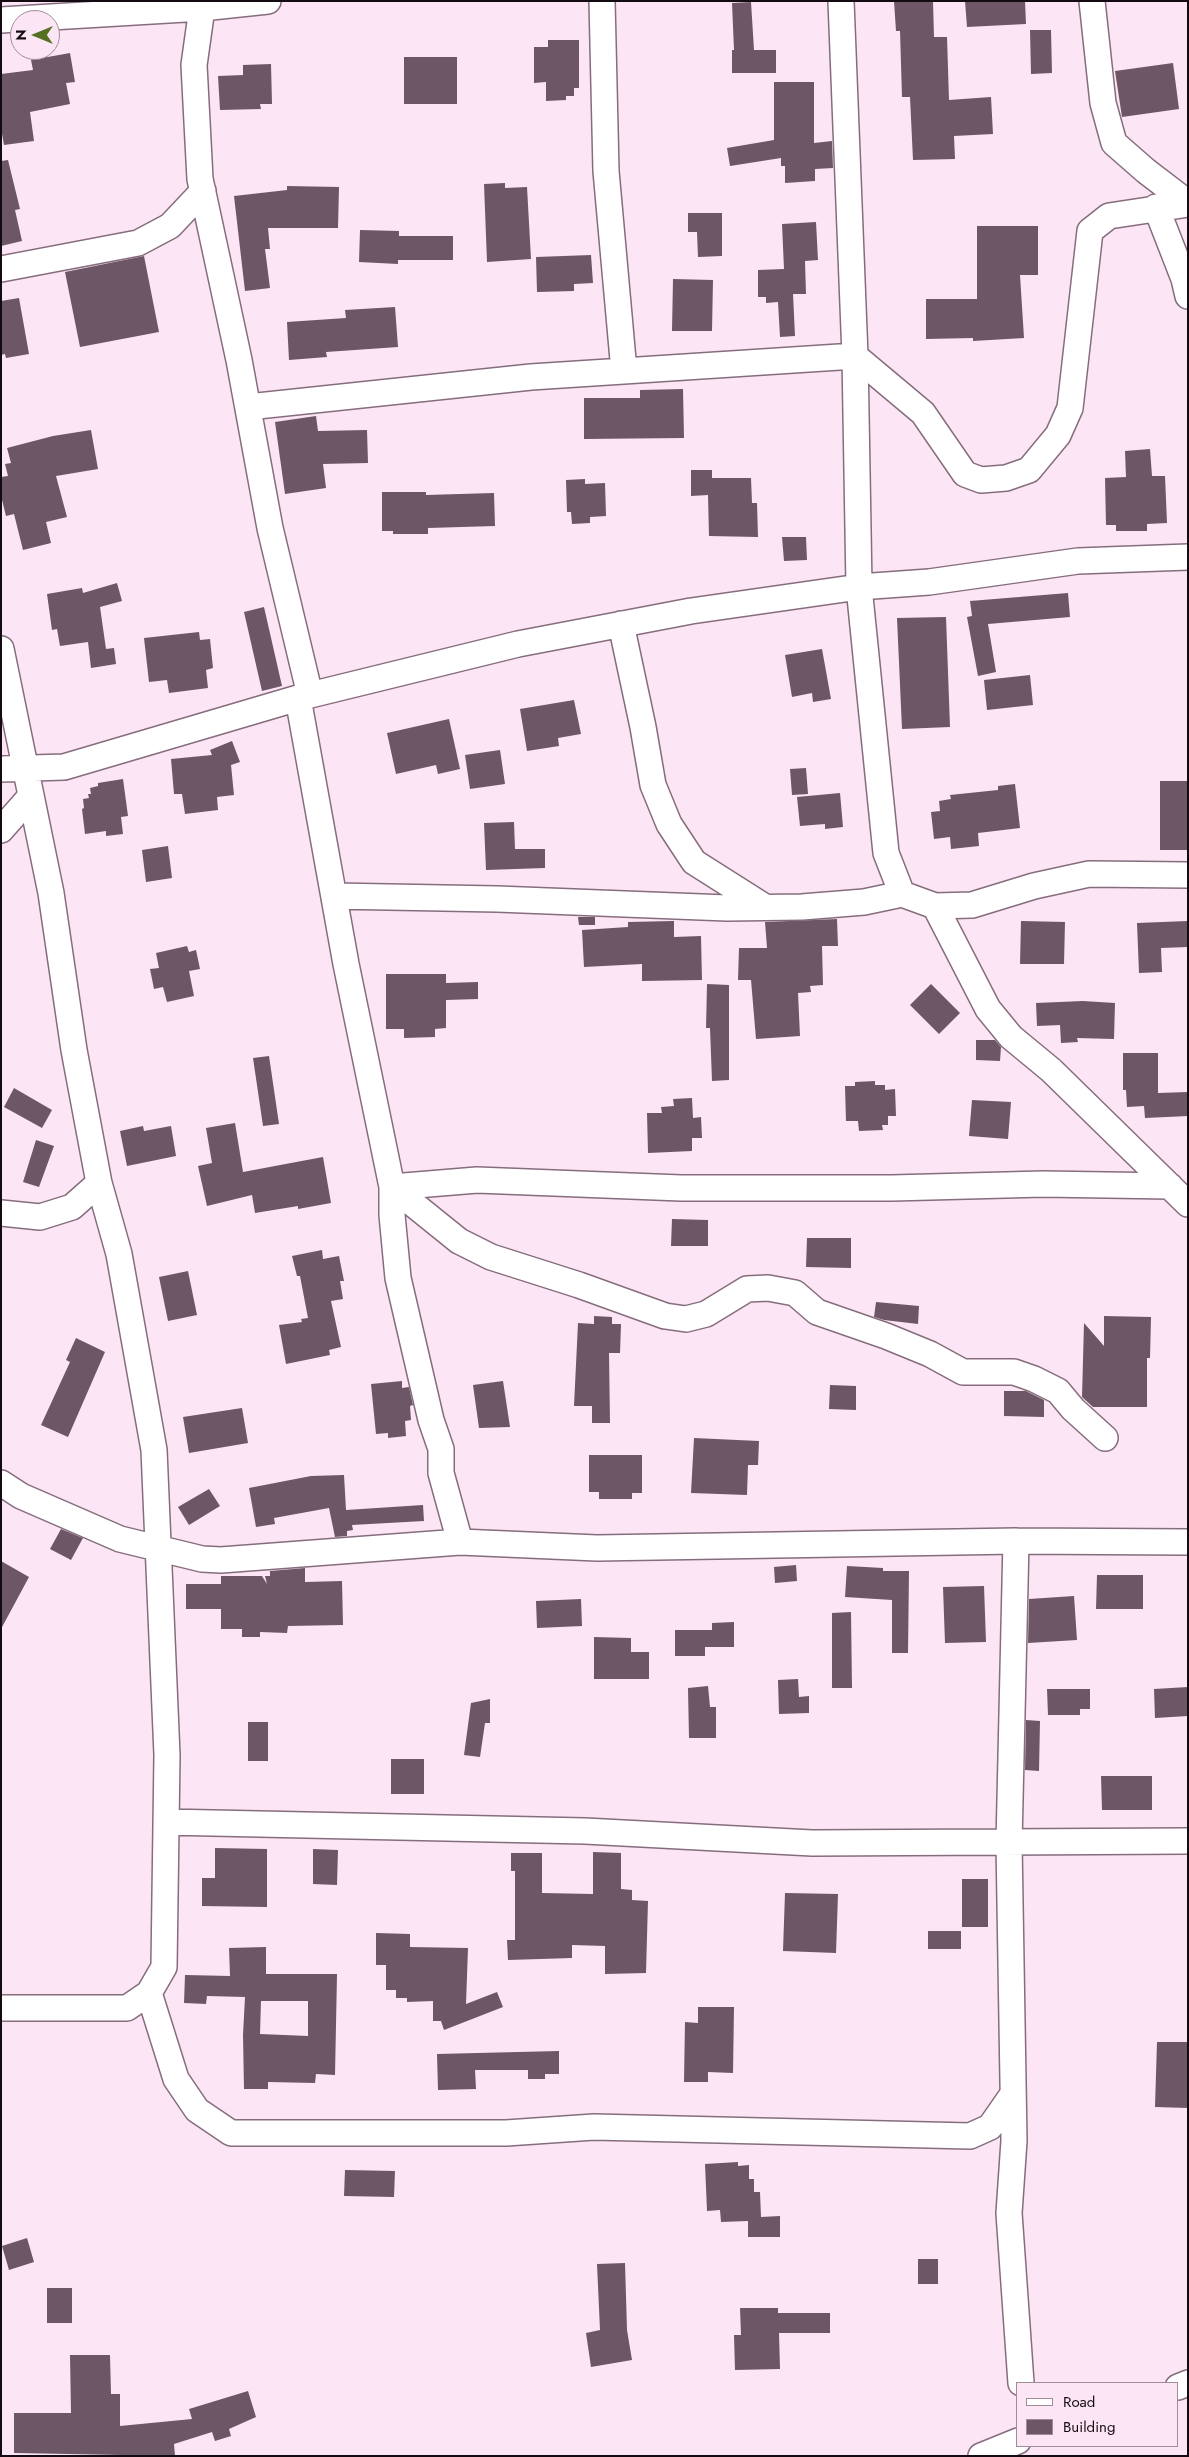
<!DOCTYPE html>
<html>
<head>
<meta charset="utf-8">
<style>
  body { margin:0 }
  #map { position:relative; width:1189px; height:2457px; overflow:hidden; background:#fce5f4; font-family:Jost,sans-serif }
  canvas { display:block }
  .frame { position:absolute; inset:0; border:2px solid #140b12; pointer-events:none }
  .legend { position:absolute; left:1016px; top:2382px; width:162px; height:65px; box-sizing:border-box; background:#fce5f4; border:1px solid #9f8e9a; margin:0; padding:6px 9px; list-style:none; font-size:15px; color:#140b12 }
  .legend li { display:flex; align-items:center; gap:10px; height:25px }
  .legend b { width:25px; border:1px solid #9f8e9a }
  .north { position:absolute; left:10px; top:10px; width:50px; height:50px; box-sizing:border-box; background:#fce5f4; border:1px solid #9f8e9a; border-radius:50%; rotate:270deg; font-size:14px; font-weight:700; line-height:20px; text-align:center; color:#140b12 }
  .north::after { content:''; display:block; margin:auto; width:18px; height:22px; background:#567022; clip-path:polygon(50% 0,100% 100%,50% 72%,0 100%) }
</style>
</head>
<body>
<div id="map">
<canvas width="1189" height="2457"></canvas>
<div class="frame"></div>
<ul class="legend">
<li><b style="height:6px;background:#fff"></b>Road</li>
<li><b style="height:14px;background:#6d5666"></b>Building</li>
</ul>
<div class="north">N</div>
</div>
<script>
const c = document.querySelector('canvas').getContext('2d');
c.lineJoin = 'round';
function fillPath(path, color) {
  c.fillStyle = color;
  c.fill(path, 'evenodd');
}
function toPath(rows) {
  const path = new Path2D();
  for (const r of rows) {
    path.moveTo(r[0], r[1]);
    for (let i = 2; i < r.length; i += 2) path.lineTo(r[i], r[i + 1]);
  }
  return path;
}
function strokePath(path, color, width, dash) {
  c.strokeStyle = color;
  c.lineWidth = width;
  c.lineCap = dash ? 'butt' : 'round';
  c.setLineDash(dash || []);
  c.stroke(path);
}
const building = toPath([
  [894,1,933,1,934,37,947,37,949,100,991,97,993,134,954,136,955,159,913,160,910,97,902,97,900,31,896,31],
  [965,1,1025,1,1026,24,967,27],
  [751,2,754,50,776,50,776,73,732,73,732,50,734,50,732,3],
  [1030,30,1051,30,1052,73,1031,74],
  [548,40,579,40,579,88,574,88,574,96,566,96,566,100,546,101,546,82,534,83,534,47,548,47],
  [70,53,75,82,66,83,70,104,30,112,34,141,4,145,1,128,1,74,33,70,31,60],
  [404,57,457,57,457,104,404,104],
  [1173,63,1179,109,1122,117,1115,71],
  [271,64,272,104,260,104,261,109,220,110,218,76,243,75,243,65],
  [774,82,814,82,814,143,832,141,833,168,815,169,815,181,785,183,785,166,781,166,781,158,730,166,727,148,774,140],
  [8,160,20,209,15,210,22,241,1,246,1,161],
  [505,183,505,188,527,187,531,259,487,262,484,184],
  [287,186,339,187,338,228,268,228,270,249,265,249,270,288,245,291,234,196,287,190],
  [688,213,722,213,722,256,698,257,697,232,688,232],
  [816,222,818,260,805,261,806,294,793,294,795,336,780,337,778,302,766,303,766,297,758,297,758,270,784,269,782,224],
  [977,226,1038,226,1038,275,1020,275,1024,338,973,341,973,338,926,339,926,299,977,299],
  [360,230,399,231,399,236,453,236,453,260,398,260,398,264,359,262],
  [591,255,593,283,574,284,574,291,537,292,536,257],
  [144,256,159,332,80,347,65,272],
  [673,279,713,280,712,331,672,331],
  [19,298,29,354,6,358,5,354,1,355,1,301],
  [395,307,398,347,326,352,327,357,289,360,287,322,346,318,345,310],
  [683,389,684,438,584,439,584,398,640,398,640,390],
  [316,416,318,431,367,430,368,463,323,464,326,488,285,494,275,422],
  [91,430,98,469,56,476,67,517,46,522,51,543,23,550,14,514,6,516,1,496,1,477,8,476,5,464,11,463,7,448,53,436],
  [1150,449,1152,476,1165,476,1167,523,1147,524,1147,531,1116,531,1116,525,1106,525,1105,478,1126,477,1125,451],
  [691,470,712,470,712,478,751,478,752,503,757,503,758,537,709,536,708,495,691,496],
  [585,479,585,484,605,483,606,516,590,517,590,523,572,524,571,512,567,512,566,480],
  [382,492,426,492,426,495,494,493,495,526,428,528,428,534,393,534,393,531,382,531],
  [782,537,806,537,807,560,784,561],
  [117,583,122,601,100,607,106,649,114,648,116,664,91,668,88,642,60,646,57,629,52,630,47,594,82,588,83,593],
  [1068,593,1070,617,988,624,996,672,978,676,967,617,972,616,970,601],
  [264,607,282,686,262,691,244,612],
  [946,617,950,727,902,729,897,618],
  [199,632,200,640,210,639,213,668,206,670,208,688,169,693,167,680,149,682,144,638],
  [822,649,831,699,813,702,812,693,792,697,785,655],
  [1030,675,1033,705,987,710,984,680],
  [574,700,581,734,558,738,559,746,527,751,520,709],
  [449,719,460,769,438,774,436,765,396,774,387,733],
  [232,741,240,762,231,765,234,795,217,797,218,810,185,814,182,794,174,794,171,759,212,755,210,750],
  [500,750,505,784,470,789,465,755],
  [806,768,808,794,792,795,790,769],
  [123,779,128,816,121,817,123,834,106,836,106,831,85,834,82,809,84,808,83,799,89,798,88,794,91,794,90,788,98,786,98,783],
  [1160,781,1188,781,1188,850,1160,850],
  [1015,784,1020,828,978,833,979,846,951,849,950,837,934,839,931,812,940,811,939,801,951,799,950,795,998,790,998,786],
  [840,793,843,827,825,829,825,824,800,826,797,797],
  [514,822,515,849,545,849,545,868,486,870,484,823],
  [168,846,172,878,146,882,142,850],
  [578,917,595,917,595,925,579,925],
  [837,919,838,946,822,946,823,985,810,986,811,992,798,993,800,1036,756,1039,751,980,738,980,739,948,767,948,765,922],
  [674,921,674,937,701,936,702,980,642,981,642,964,584,967,582,930,628,927,628,922],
  [1021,921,1065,922,1064,964,1020,964],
  [1188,921,1188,947,1161,948,1162,972,1139,973,1137,923],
  [187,946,189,952,196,950,200,969,189,971,194,996,167,1002,163,987,154,989,150,969,159,968,156,953],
  [386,974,446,974,446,983,478,982,478,999,446,1000,446,1028,435,1029,435,1037,404,1038,404,1029,386,1029],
  [707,984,729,985,729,1080,712,1081,710,1028,706,1028],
  [931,984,960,1013,939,1034,910,1005],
  [1083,1001,1115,1003,1114,1039,1077,1038,1078,1042,1061,1043,1060,1025,1037,1026,1036,1003],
  [976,1040,995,1040,1001,1047,1000,1061,976,1060],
  [1123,1053,1158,1053,1158,1093,1188,1092,1188,1116,1145,1118,1144,1106,1127,1107,1126,1090,1123,1090],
  [269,1056,279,1124,263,1126,253,1058],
  [875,1081,875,1085,885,1085,885,1090,895,1089,896,1116,888,1116,888,1125,882,1125,883,1130,859,1131,858,1121,846,1121,845,1086,855,1086,855,1082],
  [14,1088,52,1110,42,1128,4,1107],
  [692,1098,693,1118,701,1117,702,1138,692,1138,692,1151,648,1153,647,1113,662,1113,661,1107,674,1106,673,1099],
  [972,1100,1011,1102,1008,1139,969,1136],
  [235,1123,243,1172,323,1157,331,1203,298,1209,298,1206,255,1213,252,1195,207,1206,198,1166,212,1163,206,1128],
  [143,1126,144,1131,171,1126,176,1156,127,1166,120,1131],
  [36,1140,54,1146,39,1187,23,1182],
  [672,1219,708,1220,708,1246,671,1246],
  [807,1238,851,1238,851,1268,806,1267],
  [322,1250,323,1259,339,1256,344,1281,340,1281,343,1299,331,1301,341,1347,329,1350,330,1355,286,1364,279,1325,302,1322,301,1319,308,1318,300,1276,297,1276,292,1256],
  [188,1271,197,1315,168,1321,159,1277],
  [876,1302,919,1306,918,1324,884,1320,874,1317],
  [594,1316,612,1317,612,1324,621,1324,620,1353,609,1353,610,1423,592,1423,592,1406,574,1406,578,1323,594,1324],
  [1104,1316,1151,1317,1150,1358,1147,1358,1147,1407,1093,1407,1082,1397,1084,1323,1104,1346],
  [76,1338,105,1352,68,1437,41,1425,70,1362,66,1360],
  [402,1381,402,1388,409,1387,413,1405,410,1406,411,1420,405,1421,406,1436,388,1438,388,1433,376,1434,371,1384],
  [503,1381,510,1427,479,1428,473,1385],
  [830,1385,856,1386,856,1410,829,1409],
  [1004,1391,1026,1391,1044,1400,1044,1417,1004,1416],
  [242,1408,248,1443,189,1453,183,1417],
  [694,1438,759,1441,758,1465,748,1465,747,1495,691,1493],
  [589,1455,642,1455,642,1493,632,1493,632,1499,599,1499,599,1492,589,1492],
  [344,1475,346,1510,423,1505,424,1521,352,1525,353,1530,347,1531,347,1536,335,1537,329,1508,274,1518,275,1524,256,1527,249,1488,311,1476],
  [209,1489,220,1506,189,1525,178,1507],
  [61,1529,83,1538,71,1560,50,1549],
  [1,1561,29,1577,1,1629],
  [796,1565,797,1581,775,1583,774,1567],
  [847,1566,883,1568,883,1571,909,1571,908,1653,892,1653,892,1600,845,1597],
  [305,1568,305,1582,342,1581,343,1625,288,1626,287,1633,260,1632,260,1637,242,1637,242,1629,221,1629,221,1609,186,1609,186,1584,221,1584,221,1576,262,1576,267,1584,265,1576,270,1576,270,1571],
  [1097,1575,1143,1575,1143,1609,1096,1609],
  [984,1586,986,1642,945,1643,943,1587],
  [1074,1596,1077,1640,1028,1643,1029,1599],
  [581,1599,582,1626,537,1628,536,1601],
  [851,1612,852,1688,832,1688,832,1613],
  [734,1622,734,1647,705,1647,705,1656,675,1656,675,1630,712,1630,712,1623],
  [594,1637,631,1638,631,1652,649,1652,649,1679,594,1679],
  [798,1679,799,1697,809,1696,809,1713,779,1714,778,1680],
  [708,1686,710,1707,716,1707,716,1738,689,1738,688,1688],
  [1188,1687,1188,1716,1155,1718,1154,1689],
  [1047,1689,1090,1689,1090,1709,1080,1709,1080,1715,1048,1715],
  [490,1699,490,1723,485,1723,480,1757,464,1755,471,1703],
  [1026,1720,1040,1721,1039,1771,1025,1770],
  [248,1722,268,1722,268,1761,248,1761],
  [391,1759,424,1759,424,1794,391,1794],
  [1101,1776,1152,1776,1152,1810,1102,1810],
  [215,1848,267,1849,267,1907,202,1906,202,1878,215,1878],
  [313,1849,338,1850,337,1885,313,1884],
  [593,1852,621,1853,621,1889,632,1890,632,1900,648,1901,646,1973,605,1974,605,1946,572,1945,572,1958,508,1960,507,1940,515,1940,515,1871,511,1871,511,1853,542,1853,542,1893,593,1894],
  [962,1879,988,1879,988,1927,962,1927],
  [785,1893,838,1894,836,1953,783,1951],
  [928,1931,961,1931,961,1949,928,1949],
  [376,1933,410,1934,410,1947,468,1948,466,2004,497,1992,503,2007,444,2030,441,2021,433,2021,433,2001,407,2002,407,1998,396,1998,396,1990,386,1990,386,1965,376,1965],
  [266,1947,266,1974,337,1974,335,2075,316,2074,315,2083,268,2082,268,2089,244,2089,243,2035,245,1997,207,1996,206,2004,184,2003,185,1975,230,1976,229,1948],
  [261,2001,308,2001,308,2036,260,2034],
  [698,2007,734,2007,733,2073,708,2072,708,2082,684,2082,685,2022,698,2023],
  [1157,2042,1188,2042,1188,2108,1155,2107],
  [559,2051,559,2074,545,2074,545,2079,528,2079,528,2070,475,2070,476,2089,438,2090,437,2054],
  [738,2162,738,2166,749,2165,749,2179,754,2179,754,2192,760,2192,761,2217,780,2216,780,2237,748,2237,748,2221,721,2222,720,2210,707,2211,705,2164],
  [345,2170,395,2171,394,2197,344,2196],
  [27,2238,34,2262,9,2270,2,2246],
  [918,2259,938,2259,938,2284,918,2284],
  [625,2263,627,2330,632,2360,591,2367,586,2333,600,2330,597,2264],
  [47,2288,72,2288,72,2323,47,2323],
  [740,2308,778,2308,778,2313,830,2313,830,2333,779,2333,780,2369,735,2370,734,2335,741,2335],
  [70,2355,110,2355,111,2394,120,2394,120,2426,192,2419,189,2409,248,2391,256,2417,229,2429,231,2436,215,2441,212,2432,174,2444,175,2456,14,2453,14,2413,71,2413]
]);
const street = toPath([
  [199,1,202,8,194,65,200,179,239,360,270,528,310,695],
  [602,1,606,171,624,371],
  [841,1,855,356,859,587,886,853,902,894,935,906,972,905,1034,886,1089,874,1188,875],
  [1092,1,1103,103,1114,143,1146,171,1188,203],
  [1,20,202,8,268,1],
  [1156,207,1184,279,1188,296],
  [1,269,138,243,170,226,203,191],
  [248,407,531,377,855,356,923,413,965,474,981,480,1006,478,1029,470,1058,435,1070,408,1090,231,1109,216,1188,204],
  [621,624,643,727,653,785,669,824,694,862,765,907],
  [1,649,51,893,74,1050,99,1183,119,1254,154,1450,167,1755,164,1967,149,1993,127,2008,1,2008],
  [298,698,346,964,392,1187,459,1241,491,1257,579,1285,665,1316,686,1319,706,1314,747,1289,768,1288,795,1293,817,1312,886,1336,930,1354,963,1372,1014,1372,1034,1379,1058,1391,1073,1409,1105,1438],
  [1,769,64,767,298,698,518,644,691,611,859,587,929,582,1078,561,1188,557],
  [1,830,31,796],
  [334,896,497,899,727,908,802,907,864,902,902,894],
  [935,906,988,1009,1011,1037,1051,1070,1188,1204],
  [1,1213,40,1217,72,1207,99,1183],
  [1,1483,21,1496,120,1539,202,1559,221,1560,460,1542,597,1548,1016,1541,1188,1542],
  [1016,1541,1009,1843,1014,2141,1009,2213,1021,2383],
  [460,1542,441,1473,441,1449,431,1420,398,1278,392,1215,392,1187,477,1180,681,1188,892,1188,1043,1184,1170,1186],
  [166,1822,585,1831,812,1843,1188,1841],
  [149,1993,176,2079,197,2110,231,2133,506,2133,594,2127,970,2136,990,2127,1013,2094],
  [1178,2387,1188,2383],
  [981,2456,1018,2441]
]);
fillPath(building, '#6d5666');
strokePath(street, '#866d7e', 28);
strokePath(street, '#fff', 25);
</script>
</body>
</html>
